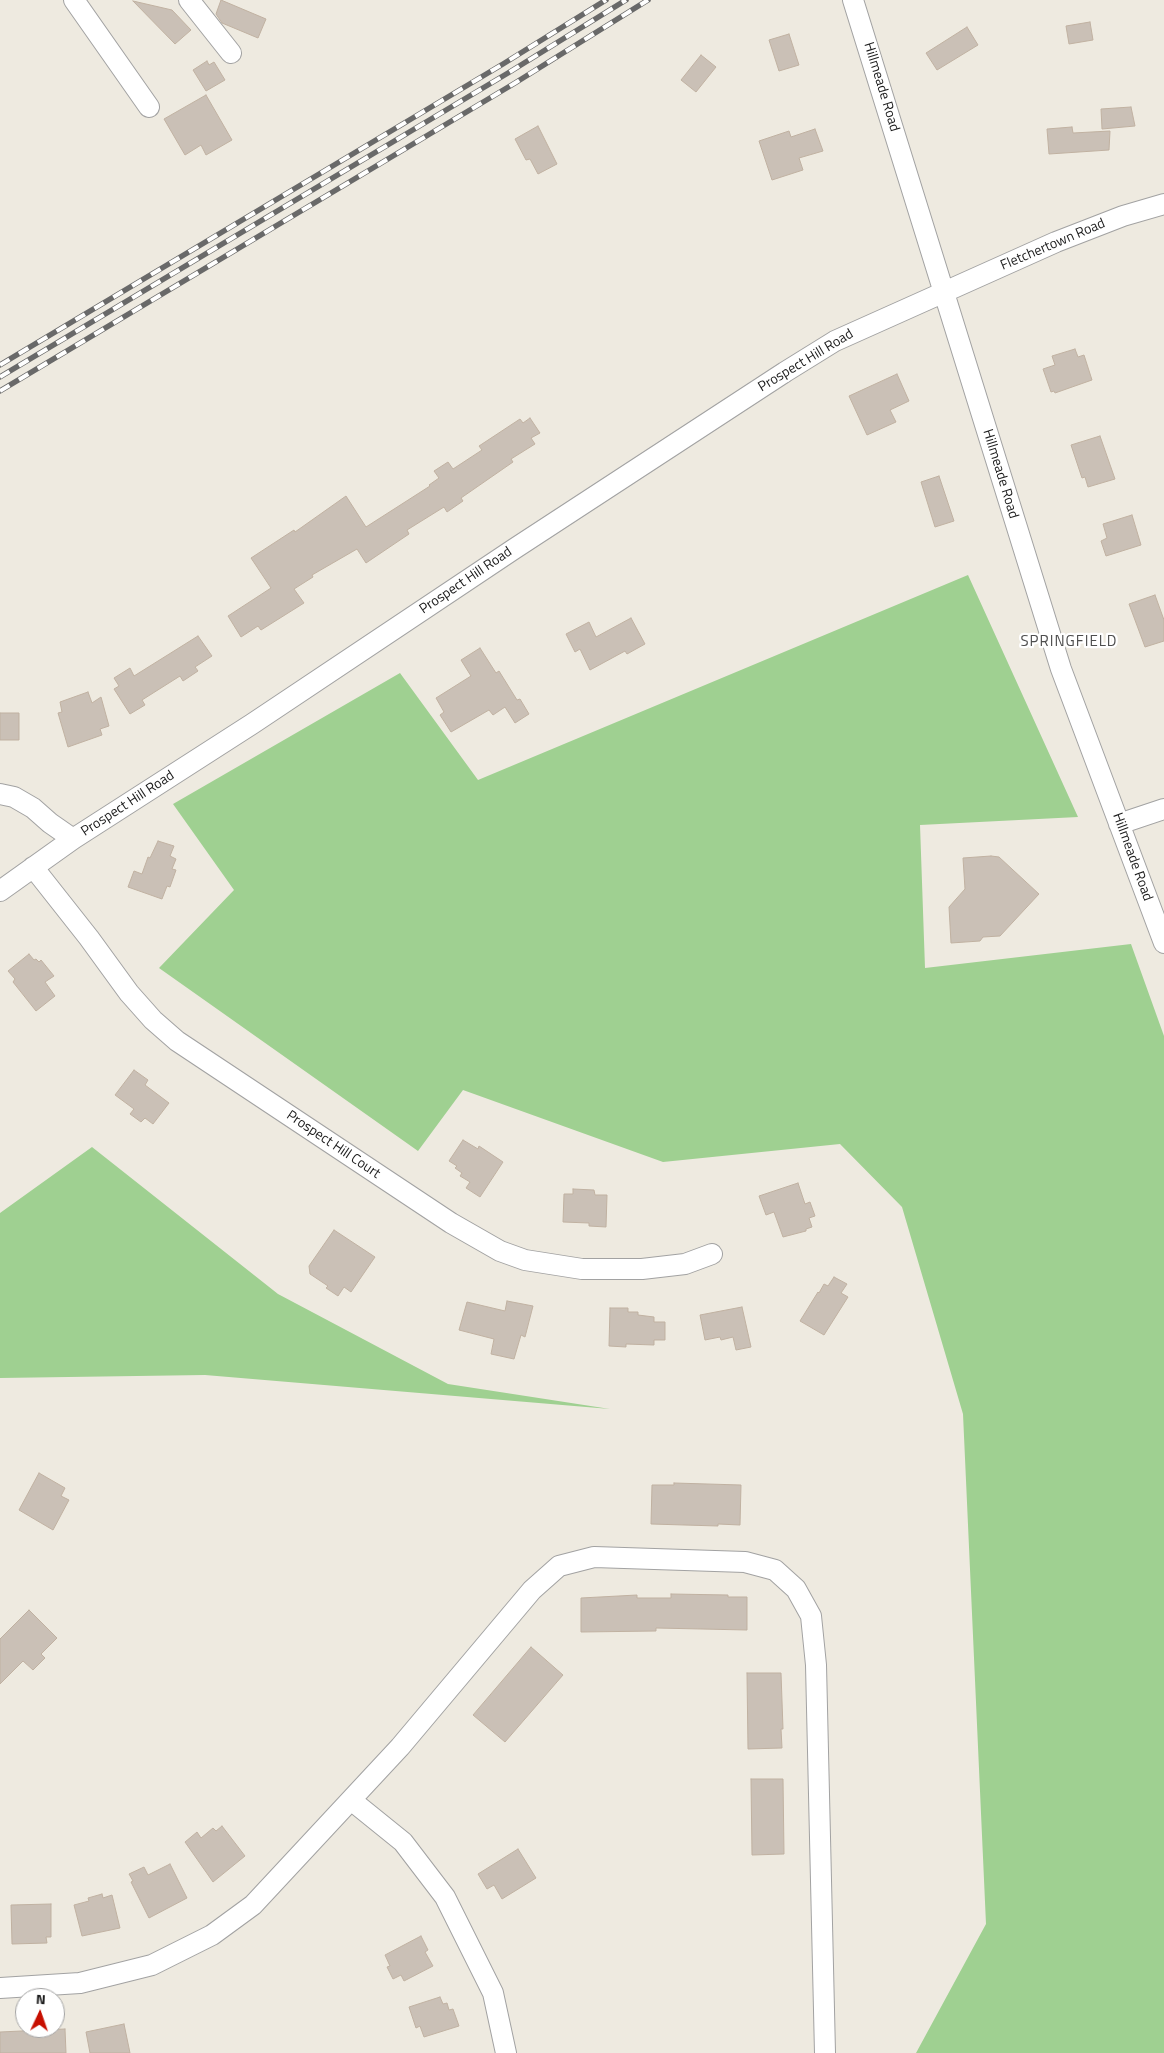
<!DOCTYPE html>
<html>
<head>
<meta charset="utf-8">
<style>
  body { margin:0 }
  #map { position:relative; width:1164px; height:2053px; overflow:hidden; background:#eeeae0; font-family:"Titillium Web",sans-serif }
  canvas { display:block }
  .north { position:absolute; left:15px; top:1988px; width:50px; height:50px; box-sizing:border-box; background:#fff; border:1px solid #a4a4a4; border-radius:50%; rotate:3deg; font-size:14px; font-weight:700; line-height:20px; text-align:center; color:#1b1b1b }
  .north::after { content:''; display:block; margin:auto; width:18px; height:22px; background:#c70f00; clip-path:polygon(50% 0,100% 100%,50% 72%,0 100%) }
</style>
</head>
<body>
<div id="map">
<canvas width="1164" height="2053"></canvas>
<div class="north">N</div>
</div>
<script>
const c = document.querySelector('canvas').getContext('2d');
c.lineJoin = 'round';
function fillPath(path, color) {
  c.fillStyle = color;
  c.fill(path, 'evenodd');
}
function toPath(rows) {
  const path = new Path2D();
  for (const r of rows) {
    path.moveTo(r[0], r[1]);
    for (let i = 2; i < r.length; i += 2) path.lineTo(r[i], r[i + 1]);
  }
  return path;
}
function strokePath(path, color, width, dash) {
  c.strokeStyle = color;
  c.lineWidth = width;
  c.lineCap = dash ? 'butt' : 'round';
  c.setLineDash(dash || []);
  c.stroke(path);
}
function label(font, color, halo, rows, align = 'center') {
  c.font = font + ' "Titillium Web",sans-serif';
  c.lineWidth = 4.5;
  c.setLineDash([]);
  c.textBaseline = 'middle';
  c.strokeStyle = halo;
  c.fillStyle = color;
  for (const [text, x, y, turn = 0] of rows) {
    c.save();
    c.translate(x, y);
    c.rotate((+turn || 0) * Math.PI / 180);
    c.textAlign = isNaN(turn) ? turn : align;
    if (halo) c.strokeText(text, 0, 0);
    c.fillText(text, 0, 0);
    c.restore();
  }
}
const forest = toPath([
  [968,575,1078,817,920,825,925,968,1131,944,1164,1036,1164,2053,916,2053,986,1924,963,1414,902,1207,840,1144,663,1162,463,1090,418,1151,159,968,234,890,173,804,400,673,478,780],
  [92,1147,278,1294,448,1384,610,1409,205,1375,0,1378,0,1213]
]);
const building = toPath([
  [221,0,266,19,258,38,222,23,216,14,221,0],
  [133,1,172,10,191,30,175,44,133,1],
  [1090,22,1093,40,1069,44,1066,26,1090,22],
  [967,27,978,45,937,70,926,53,967,27],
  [789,34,799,65,779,71,769,40,789,34],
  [701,55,716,67,696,92,681,80,701,55],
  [207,61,209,65,214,62,225,80,206,91,193,70,207,61],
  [206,95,232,140,206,155,201,145,185,155,164,119,206,95],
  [1131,107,1135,126,1102,129,1101,109,1131,107],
  [538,126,557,164,538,174,530,159,526,160,515,139,538,126],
  [1072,127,1073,133,1110,131,1109,150,1049,154,1047,129,1072,127],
  [815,129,823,151,799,158,803,170,772,180,759,141,789,131,791,137,815,129],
  [1075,349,1078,357,1084,355,1092,380,1055,393,1054,391,1051,392,1043,369,1055,365,1052,356,1075,349],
  [897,374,909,401,890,410,896,422,867,435,849,396,897,374],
  [530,418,540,433,531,438,535,444,511,459,513,462,461,498,463,501,447,512,444,507,407,530,409,534,366,563,357,549,312,575,313,577,294,589,304,603,261,630,258,626,241,637,228,616,271,588,251,558,294,530,295,532,346,496,366,527,430,486,429,485,439,478,434,471,448,462,453,469,482,450,479,446,520,419,523,423,530,418],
  [1100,436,1115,479,1088,487,1085,477,1082,478,1071,445,1100,436],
  [939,476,954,521,935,527,921,482,939,476],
  [1132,515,1141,545,1106,556,1101,541,1107,538,1103,524,1132,515],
  [1155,595,1164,620,1164,641,1145,647,1129,604,1155,595],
  [631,618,645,644,627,654,625,651,590,670,580,649,575,652,566,634,589,622,596,637,631,618],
  [198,636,212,656,195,667,198,671,183,681,180,676,142,700,145,705,130,714,114,689,119,686,114,678,130,668,134,676,198,636],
  [480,648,496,673,499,671,517,700,520,699,529,714,515,723,505,707,493,715,489,710,451,732,440,715,444,712,436,698,471,676,461,660,480,648],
  [88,692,92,703,101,697,109,726,100,729,102,735,68,747,58,713,62,712,60,702,88,692],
  [0,713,19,713,19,740,0,740,0,713],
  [158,841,174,846,170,856,176,859,172,869,176,870,170,887,167,886,162,899,128,887,134,871,142,874,148,857,150,858,158,841],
  [991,856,999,857,1039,894,1000,936,983,937,980,941,951,943,949,907,965,889,963,858,991,856],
  [29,954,34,960,36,959,39,962,41,960,54,976,45,982,55,996,36,1011,13,982,15,979,8,971,29,954],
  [134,1070,148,1080,145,1085,169,1103,153,1124,145,1118,141,1122,130,1114,134,1109,115,1095,134,1070],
  [463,1140,478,1149,479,1146,503,1162,480,1197,466,1188,470,1182,460,1176,462,1173,455,1168,457,1166,449,1161,463,1140],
  [798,1183,805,1204,810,1202,815,1216,809,1218,812,1227,806,1229,806,1231,783,1237,774,1212,766,1215,759,1196,798,1183],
  [573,1189,594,1190,595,1195,607,1195,606,1227,589,1226,589,1223,563,1222,564,1194,573,1194,573,1189],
  [334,1230,375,1257,351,1292,344,1287,338,1296,326,1288,328,1286,310,1274,309,1266,334,1230],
  [834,1277,847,1284,841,1293,848,1297,824,1335,800,1321,818,1292,819,1293,824,1284,828,1286,834,1277],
  [507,1301,533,1306,525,1337,521,1335,514,1359,491,1354,494,1339,459,1330,467,1302,505,1311,507,1301],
  [742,1307,751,1347,736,1350,733,1337,721,1340,720,1337,705,1340,700,1315,742,1307],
  [610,1308,628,1308,628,1312,638,1312,638,1315,654,1317,654,1322,665,1322,665,1340,654,1340,654,1345,626,1344,626,1347,609,1346,610,1308],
  [39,1473,65,1488,61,1496,69,1500,53,1530,19,1510,39,1473],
  [674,1483,741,1485,740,1525,718,1524,718,1526,651,1524,652,1485,674,1485,674,1483],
  [671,1594,728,1595,728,1597,747,1597,747,1630,656,1628,656,1631,581,1632,581,1598,637,1595,637,1598,671,1598,671,1594],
  [29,1610,57,1638,41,1654,45,1658,33,1670,23,1661,0,1684,0,1639,29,1610],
  [531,1647,563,1675,505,1742,473,1715,531,1647],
  [747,1673,781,1673,783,1729,781,1729,782,1748,748,1749,747,1673],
  [751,1779,783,1779,784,1854,752,1855,751,1779],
  [222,1826,245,1856,213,1882,185,1842,197,1832,201,1838,213,1828,216,1831,222,1826],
  [518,1849,536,1878,502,1899,494,1885,487,1889,478,1874,518,1849],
  [170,1864,187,1898,149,1918,131,1882,133,1881,129,1874,144,1867,148,1875,170,1864],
  [102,1894,103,1898,112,1895,120,1928,82,1936,74,1905,89,1901,88,1898,102,1894],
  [51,1904,51,1937,46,1937,47,1943,12,1944,11,1905,51,1904],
  [421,1936,428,1950,425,1952,433,1966,404,1981,401,1975,393,1979,387,1967,390,1966,385,1955,421,1936],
  [440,1997,443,2004,447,2003,449,2010,453,2009,459,2026,424,2037,420,2026,416,2028,409,2007,440,1997],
  [124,2024,130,2053,90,2053,86,2032,124,2024],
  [65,2029,66,2053,0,2053,0,2032,65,2029]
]);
const minor = toPath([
  [74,0,149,107],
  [189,0,231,53],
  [853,0,1061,669,1164,943],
  [0,794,14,797,33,808,50,823,73,839],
  [1119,824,1164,809],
  [33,867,89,938,129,993,153,1020,177,1041,451,1223,500,1251,525,1260,582,1269,642,1269,685,1264,712,1254],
  [0,891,73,839,252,724,514,549,785,372,835,341,1056,242,1123,216,1164,204],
  [351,1800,403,1842,445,1897,493,1993,506,2053],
  [0,1988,80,1983,152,1965,212,1935,253,1905,400,1747,532,1590,559,1566,594,1557,745,1562,775,1570,796,1589,811,1616,816,1665,825,2053]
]);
const rail = toPath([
  [0,365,503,64,606,0],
  [0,377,508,73,626,0],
  [0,391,515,83,648,0]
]);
const streetNames = [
  ["Hillmeade Road",881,87,73],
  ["Fletchertown Road",1053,245,-23],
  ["Prospect Hill Road",806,361,-31],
  ["Hillmeade Road",1000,474,73],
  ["Prospect Hill Road",466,581,-34],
  ["Prospect Hill Road",128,804,-33],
  ["Hillmeade Road",1132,857,70],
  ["Prospect Hill Court",333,1145,34]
];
const neighbourhoodNames = [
  ["SPRINGFIELD",1069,642]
];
fillPath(forest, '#9fd091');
fillPath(building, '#cac0b6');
strokePath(building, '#c0b1a1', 1);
strokePath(minor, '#a2a2a2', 22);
strokePath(minor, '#fff', 20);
strokePath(rail, '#696969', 5.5);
strokePath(rail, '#fff', 4, [11]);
label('14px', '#1b1b1b', '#fff', streetNames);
c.letterSpacing = '1px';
label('15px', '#4e4e4e', '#fff', neighbourhoodNames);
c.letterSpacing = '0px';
</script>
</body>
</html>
